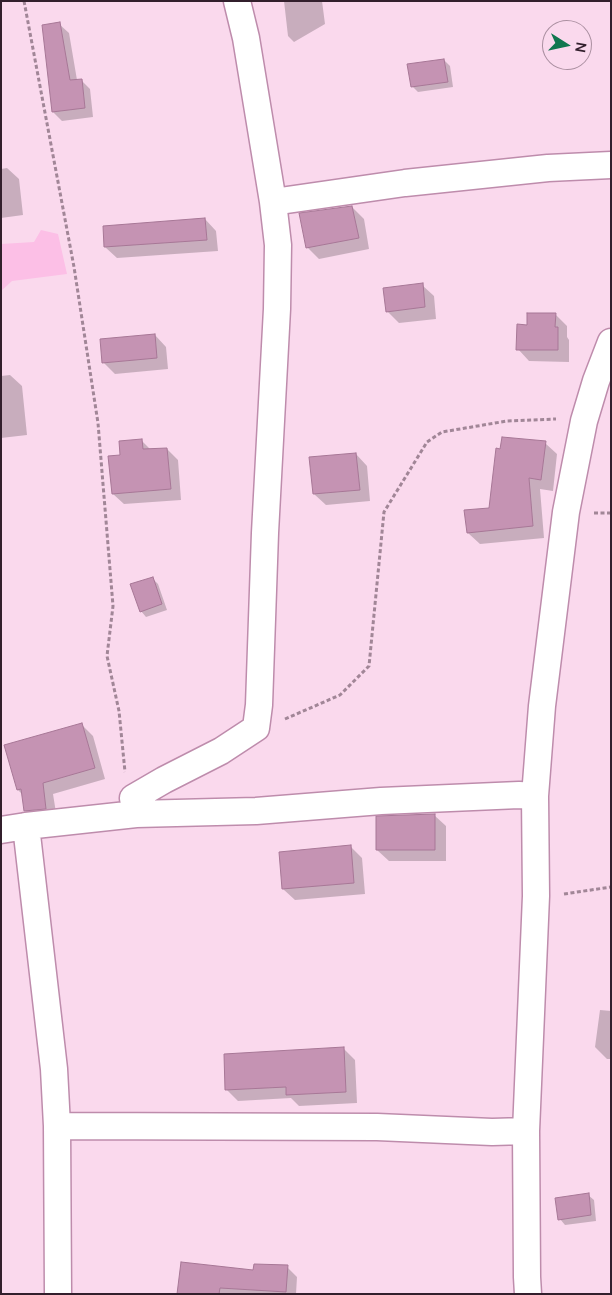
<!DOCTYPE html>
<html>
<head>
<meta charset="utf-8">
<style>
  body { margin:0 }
  #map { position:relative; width:612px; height:1295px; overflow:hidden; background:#fad9ed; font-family:Manrope,sans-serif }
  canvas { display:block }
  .frame { position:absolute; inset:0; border:2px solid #321f2c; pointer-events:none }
  .north { position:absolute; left:542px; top:20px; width:50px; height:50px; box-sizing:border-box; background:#fad9ed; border:1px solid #aa8fa0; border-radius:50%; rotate:100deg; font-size:14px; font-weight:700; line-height:20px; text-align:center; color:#321f2c }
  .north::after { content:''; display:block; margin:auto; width:18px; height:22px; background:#11774f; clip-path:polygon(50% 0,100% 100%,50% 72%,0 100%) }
</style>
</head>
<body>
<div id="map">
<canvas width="612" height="1295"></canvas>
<div class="frame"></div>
<div class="north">N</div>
</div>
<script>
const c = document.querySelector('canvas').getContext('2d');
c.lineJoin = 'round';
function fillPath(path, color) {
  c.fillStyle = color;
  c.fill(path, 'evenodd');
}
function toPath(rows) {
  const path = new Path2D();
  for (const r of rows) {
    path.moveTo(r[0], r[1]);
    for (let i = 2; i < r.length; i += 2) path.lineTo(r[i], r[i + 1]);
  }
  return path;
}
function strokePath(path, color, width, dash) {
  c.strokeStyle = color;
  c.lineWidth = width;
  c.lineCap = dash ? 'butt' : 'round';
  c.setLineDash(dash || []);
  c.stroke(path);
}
const green = toPath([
  [41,230,58,234,67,274,12,281,1,291,1,244,34,242]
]);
const shadow = toPath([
  [284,1,322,1,325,24,294,42,288,36],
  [59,24,69,33,77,80,81,80,90,89,93,117,62,121,53,112],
  [444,60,450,66,453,87,418,92,412,86],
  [7,168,19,179,23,215,1,218,1,169],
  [352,207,364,219,369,249,319,259,307,247],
  [205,219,216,231,218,251,117,258,105,247],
  [422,285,434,296,436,319,399,323,387,311],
  [555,314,567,326,567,337,569,340,569,362,529,361,518,349],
  [155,335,166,347,168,369,115,374,103,362],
  [10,375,22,386,27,435,1,438,1,376],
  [142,441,151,450,167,449,178,460,181,500,124,504,113,494,121,456],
  [545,443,557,454,553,491,540,489,544,538,480,544,468,533],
  [356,454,367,466,370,501,326,505,314,494],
  [152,578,158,584,167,610,146,617,141,611],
  [82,725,93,736,105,779,53,794,57,819,36,822,25,811,23,795,18,790],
  [434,815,446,826,446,861,389,861,377,850],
  [351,847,362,858,365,894,295,900,283,889],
  [600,1010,611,1011,611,1059,607,1059,595,1047],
  [343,1048,355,1060,357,1103,299,1106,291,1098,238,1101,226,1089],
  [588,1195,594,1200,596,1221,565,1225,560,1219],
  [287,1267,297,1277,296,1294,178,1294,254,1271]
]);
const building = toPath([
  [60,22,70,80,82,79,85,108,52,112,42,25,60,22],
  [444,59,448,82,411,87,407,64,444,59],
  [352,206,359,238,306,248,299,213,352,206],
  [205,218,207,240,104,247,103,226,205,218],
  [423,283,425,307,386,312,383,288,423,283],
  [527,313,556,313,555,327,558,327,558,350,516,350,517,324,527,325,527,313],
  [155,334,157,358,102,363,100,339,155,334],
  [502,437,546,441,541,480,529,478,533,526,467,533,464,510,489,508,496,448,500,449,502,437],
  [142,439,143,449,167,448,171,489,112,494,108,456,120,455,119,441,142,439],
  [356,453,360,490,313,494,309,457,356,453],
  [153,577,162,604,140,612,130,584,153,577],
  [82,723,95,768,43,783,46,809,24,811,21,789,17,790,4,745,82,723],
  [435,814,435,850,376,850,376,816,435,814],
  [351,845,354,883,282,889,279,852,351,845],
  [344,1047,346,1092,286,1095,286,1087,225,1090,224,1054,344,1047],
  [589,1193,591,1215,558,1220,555,1198,589,1193],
  [181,1262,253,1270,254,1264,288,1265,286,1292,220,1288,219,1294,177,1294,181,1262]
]);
const path = toPath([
  [24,1,74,267,98,423,113,606,107,656,119,711,125,772],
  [594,513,611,513],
  [285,719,340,695,369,666,384,512,427,442,442,432,507,421,556,419],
  [564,894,611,887]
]);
const minor = toPath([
  [273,202,405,183,548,168,611,165],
  [136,814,133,798,164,780,221,751,256,728,259,705,265,533,277,309,278,245,273,202,246,38,237,1],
  [26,826,54,1069,57,1126,377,1127,492,1132,526,1131],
  [1,830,26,826,136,814,256,811,381,801,519,795,535,796],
  [57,1126,58,1294],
  [528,1294,527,1277,526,1131,536,896,535,796,542,706,566,512,584,421,596,381,611,342]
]);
fillPath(green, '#fcbfe6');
fillPath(shadow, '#0003');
fillPath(building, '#c593b3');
strokePath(building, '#a77796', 1);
strokePath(minor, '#be8cac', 29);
strokePath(path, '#a18697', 3, [4, 2.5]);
strokePath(minor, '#fff', 26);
</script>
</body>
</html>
